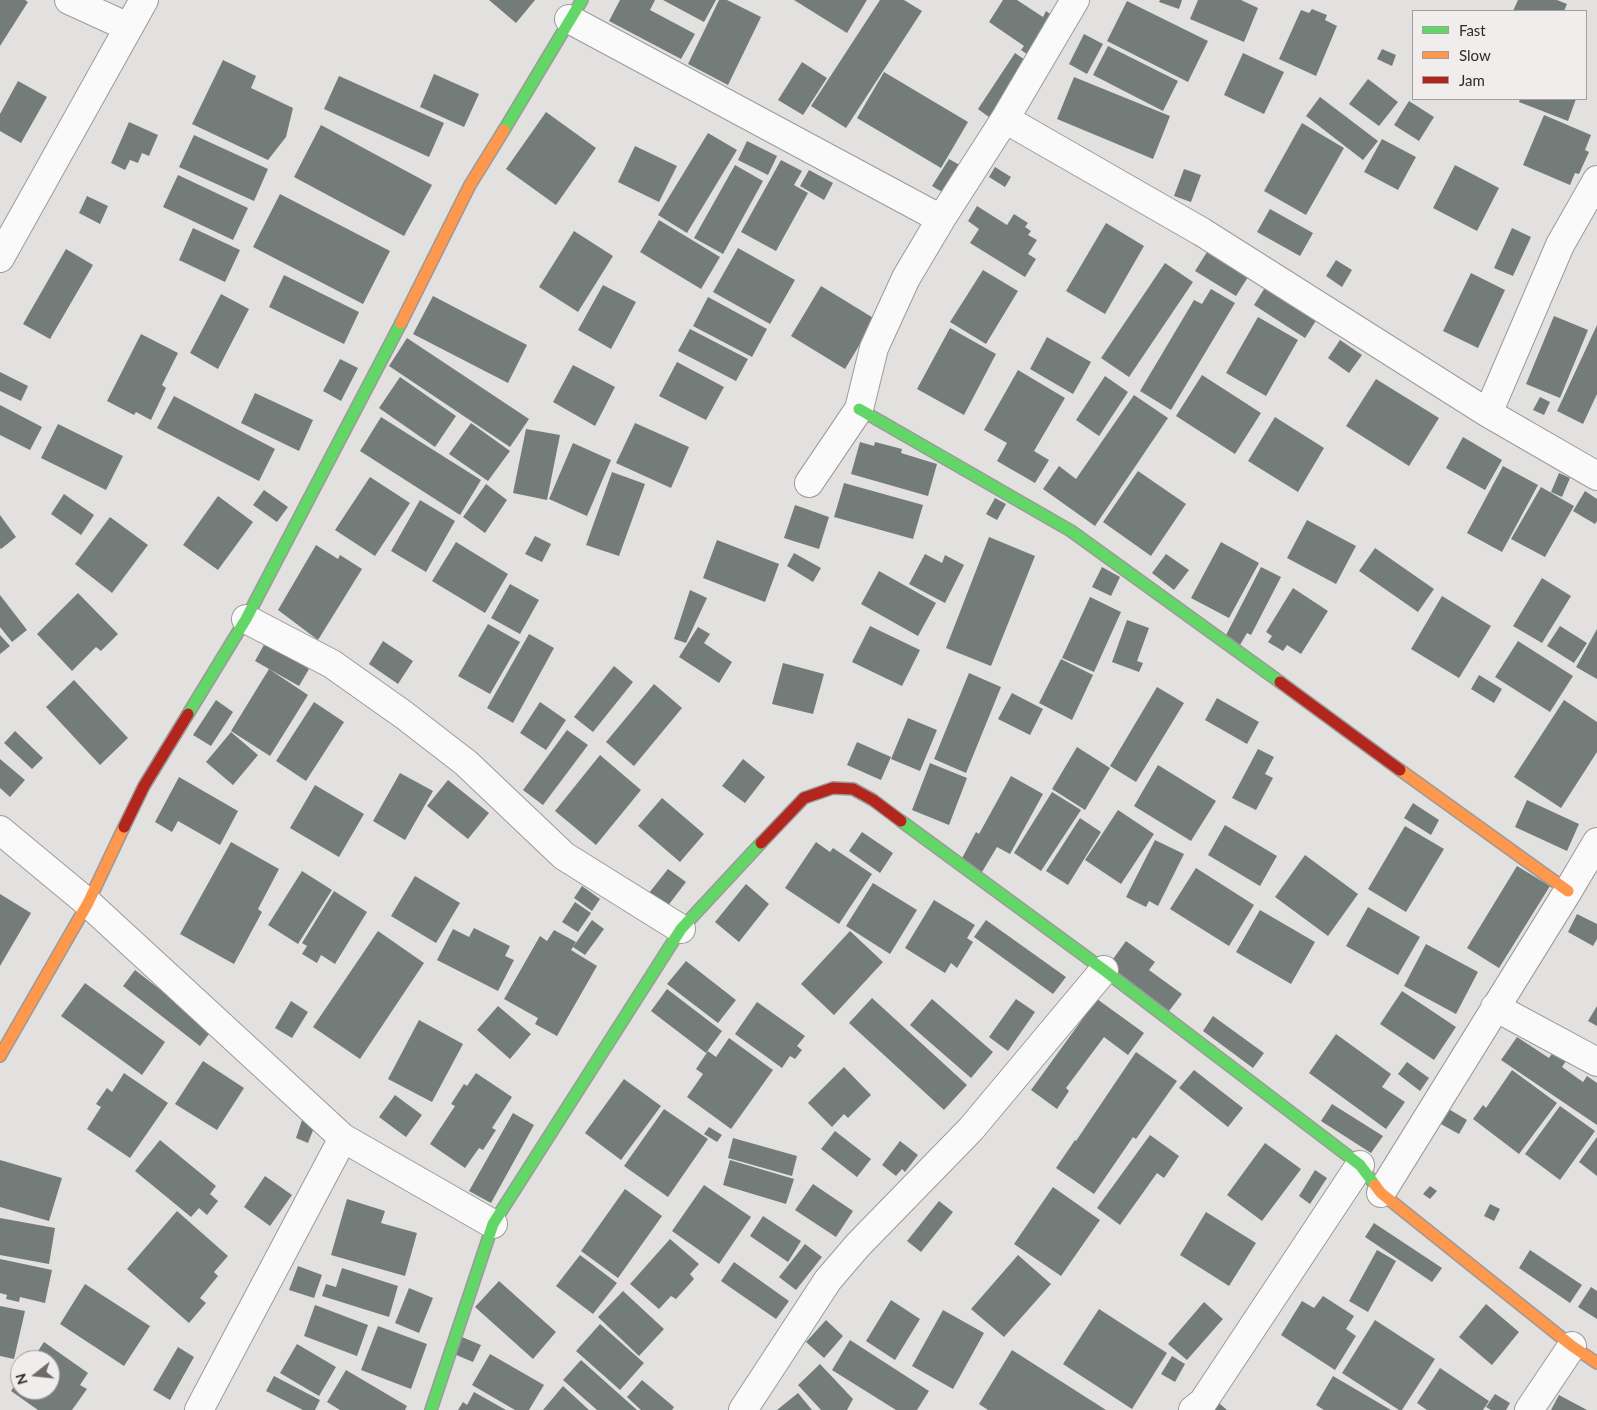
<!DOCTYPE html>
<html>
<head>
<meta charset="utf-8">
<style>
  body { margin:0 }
  #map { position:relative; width:1597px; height:1410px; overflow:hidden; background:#e3e1e0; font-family:Lato,sans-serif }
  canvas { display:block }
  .legend { position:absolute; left:1412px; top:10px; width:175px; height:90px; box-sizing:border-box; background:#f1edec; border:1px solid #a39f9f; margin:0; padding:6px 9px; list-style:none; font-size:15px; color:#2d2b2b }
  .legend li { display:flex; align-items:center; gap:10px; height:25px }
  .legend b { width:25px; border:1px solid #a39f9f }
  .north { position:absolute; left:10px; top:1350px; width:50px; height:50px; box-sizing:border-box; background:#f1edec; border:1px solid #a39f9f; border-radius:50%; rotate:254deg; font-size:14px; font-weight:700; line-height:20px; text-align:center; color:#2d2b2b }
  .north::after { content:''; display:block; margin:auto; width:18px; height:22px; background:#6d6b6a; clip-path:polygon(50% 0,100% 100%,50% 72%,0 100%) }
</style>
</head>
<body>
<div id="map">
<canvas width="1597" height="1410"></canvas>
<ul class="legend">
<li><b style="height:6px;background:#63d668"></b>Fast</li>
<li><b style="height:6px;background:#ff974d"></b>Slow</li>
<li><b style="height:6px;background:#b3261e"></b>Jam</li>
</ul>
<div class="north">N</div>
</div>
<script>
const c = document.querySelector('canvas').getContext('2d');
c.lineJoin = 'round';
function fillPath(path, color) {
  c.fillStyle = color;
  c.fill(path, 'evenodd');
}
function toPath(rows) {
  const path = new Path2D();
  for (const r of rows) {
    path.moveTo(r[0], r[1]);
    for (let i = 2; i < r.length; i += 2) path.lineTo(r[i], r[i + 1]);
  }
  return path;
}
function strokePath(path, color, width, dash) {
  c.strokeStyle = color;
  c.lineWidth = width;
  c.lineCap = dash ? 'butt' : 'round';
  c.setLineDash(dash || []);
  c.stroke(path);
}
const building = toPath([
  [0,0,25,0,28,2,0,46],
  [489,0,535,0,516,23],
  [620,0,655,0,650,10,695,34,681,59,609,21],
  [663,0,716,0,704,22],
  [719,0,727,0,761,17,728,85,688,64],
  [794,0,867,0,847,33],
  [880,0,904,0,922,11,846,128,811,106],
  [1003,0,1017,0,1043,17,1046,11,1056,18,1031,57,1021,50,1024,46,989,22],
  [1160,0,1182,0,1179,9,1159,2],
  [1198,0,1241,0,1258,8,1244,42,1190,19],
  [1518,0,1557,0,1567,4,1564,11,1513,11],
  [1127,1,1208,41,1188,82,1107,41],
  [1312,9,1327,15,1325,20,1337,26,1316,76,1279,59,1301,10,1309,13],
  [1084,34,1103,44,1087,74,1069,64],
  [1108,46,1178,81,1163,111,1093,75],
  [1382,49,1396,55,1392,66,1377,59],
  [1015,53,1031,64,993,120,978,109],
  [1243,53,1284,72,1264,114,1224,95],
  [223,60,256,76,251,88,293,108,286,137,268,160,192,124],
  [802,62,827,78,803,115,778,100],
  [884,72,968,122,941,168,857,118],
  [434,74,479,94,464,127,420,107],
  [339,76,444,123,429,157,324,109],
  [1074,77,1170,116,1153,159,1057,119],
  [1368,79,1398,102,1379,126,1349,104],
  [18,81,47,97,21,143,0,131,0,114],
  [1320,97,1378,141,1363,160,1306,116],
  [1520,99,1576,99,1568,121,1519,102],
  [1409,101,1434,117,1419,141,1394,125],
  [546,112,596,148,556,205,506,169],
  [1544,115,1591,135,1585,150,1589,152,1579,174,1575,173,1570,185,1523,165],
  [129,122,158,135,149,156,142,153,138,163,130,160,125,170,111,163],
  [1302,123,1344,148,1306,215,1264,191],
  [321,125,432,185,404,236,294,177],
  [708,133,737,150,687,233,658,215],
  [194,135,268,169,254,201,179,167],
  [1382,139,1416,157,1398,190,1364,172],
  [747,141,777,156,768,175,738,160],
  [635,146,677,166,659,202,618,182],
  [949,159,965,168,949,196,932,186],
  [781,160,802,171,794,185,808,193,776,251,741,232],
  [735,165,763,181,723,254,694,238],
  [1455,165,1499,188,1477,231,1433,208],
  [995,167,1011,177,1005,187,989,177],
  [1184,169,1201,175,1191,202,1174,196],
  [809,170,833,183,824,200,800,186],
  [178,175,248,208,233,240,163,207],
  [280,194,390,251,363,304,253,247],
  [87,196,108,206,100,224,79,213],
  [977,206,1007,225,1014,214,1028,223,1025,227,1031,231,1028,235,1037,240,1028,254,1036,259,1025,277,970,243,979,229,968,221],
  [1270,209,1313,233,1300,256,1257,232],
  [659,220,720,257,701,289,640,252],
  [1106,223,1144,246,1105,314,1066,291],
  [193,228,240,250,225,282,179,260],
  [1512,228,1531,237,1513,276,1494,268],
  [574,231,613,256,578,312,539,287],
  [738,248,795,280,770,324,713,292],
  [66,249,93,265,50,339,23,324],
  [1207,252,1248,277,1236,296,1195,271],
  [1336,260,1352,270,1342,287,1326,276],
  [1165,263,1193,282,1129,377,1101,358],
  [983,270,1018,291,986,344,950,322],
  [1471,273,1505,290,1478,348,1443,331],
  [284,275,359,312,344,344,269,307],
  [603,285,636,302,611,349,578,330],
  [821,286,875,319,845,369,791,336],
  [1266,286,1317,319,1305,338,1254,305],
  [1211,289,1235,303,1171,410,1140,391,1194,300,1202,304],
  [221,294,249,309,218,369,190,353],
  [433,296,527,345,508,383,413,334],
  [708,297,767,329,752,357,693,326],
  [1554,316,1588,330,1560,398,1526,384],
  [1258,317,1298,340,1266,396,1226,373],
  [1597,325,1597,394,1583,424,1557,411],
  [950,328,996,354,964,415,917,389],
  [690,329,748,359,736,381,678,351],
  [141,334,178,353,162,385,166,388,151,420,136,412,134,415,107,401],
  [1047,337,1091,362,1073,394,1030,369],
  [407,338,529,419,510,447,389,366],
  [1340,340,1362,355,1349,373,1328,358],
  [340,359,358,368,341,401,323,391],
  [677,362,724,387,706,420,659,396],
  [573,365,615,387,595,426,553,402],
  [1018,370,1065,398,1034,451,1049,460,1035,483,997,461,1007,443,984,430],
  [0,372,28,386,21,401,0,391],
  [1202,375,1261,413,1235,454,1176,416],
  [1105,376,1128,392,1099,436,1076,420],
  [400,377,456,416,435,447,379,408],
  [1376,379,1439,418,1409,466,1346,426],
  [255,393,313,420,299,451,241,423],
  [1134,395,1168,418,1095,526,1043,489,1059,466,1076,479],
  [174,396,275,449,259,481,157,428],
  [1540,397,1550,402,1544,415,1533,410],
  [0,405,42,427,30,450,0,435],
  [381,417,481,480,460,515,360,451],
  [1275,417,1324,448,1298,492,1248,461],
  [471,423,510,451,488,481,449,454],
  [635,423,689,447,671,488,616,463],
  [58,424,123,456,106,490,41,458],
  [526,429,560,435,547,500,513,493],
  [1463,437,1502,460,1485,490,1446,468],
  [860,442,874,446,875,442,902,449,901,453,937,464,928,496,851,474],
  [573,443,611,460,587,516,549,499],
  [1503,466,1538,485,1502,552,1467,533],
  [1138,471,1186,504,1151,556,1103,522],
  [612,472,645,484,619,556,586,545],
  [1559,473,1570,478,1562,497,1551,492],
  [370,477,410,503,375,556,335,530],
  [844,483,923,505,913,539,834,517],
  [486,484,507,500,485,533,463,517],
  [1541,487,1574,506,1545,557,1511,539],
  [264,490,288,507,277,522,253,505],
  [1585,491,1597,499,1597,521,1595,524,1573,511],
  [64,494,94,515,81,535,51,514],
  [218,496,253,522,218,570,183,545],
  [995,498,1006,504,997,520,986,514],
  [420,500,455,521,426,572,391,551],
  [795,505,829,517,819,549,784,538],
  [0,515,16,537,1,549,0,548],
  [110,517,148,545,112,593,75,564],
  [1307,520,1356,546,1336,584,1287,558],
  [535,536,551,544,542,562,525,554],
  [989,537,1035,556,991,666,946,648],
  [717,540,779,564,765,602,703,578],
  [456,542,508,574,485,613,432,581],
  [1221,542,1259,563,1229,618,1191,598],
  [316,545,338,559,340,555,362,569,318,640,278,610],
  [1375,548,1434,589,1418,612,1359,571],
  [794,553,821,568,813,582,787,566],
  [925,554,942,563,945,555,964,565,945,603,909,584],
  [1166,554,1189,570,1174,590,1152,573],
  [1102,567,1120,577,1111,596,1092,587],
  [1261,567,1281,577,1251,635,1247,633,1240,645,1225,637],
  [879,571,936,603,918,636,861,604],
  [1542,578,1571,596,1542,643,1513,626],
  [510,584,539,600,520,634,491,618],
  [1293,588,1328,611,1301,654,1287,645,1283,651,1268,642,1272,636,1266,632],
  [690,590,707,598,686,643,674,639],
  [78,593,118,634,101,651,96,647,72,671,37,634],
  [0,595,27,630,12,642,0,627],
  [1442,596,1491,626,1459,678,1411,649],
  [1090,597,1121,612,1094,672,1062,658],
  [1127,620,1149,628,1137,661,1143,663,1139,672,1112,662],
  [488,624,520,642,490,694,458,676],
  [870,626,920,650,902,686,852,662],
  [1560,626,1587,643,1574,663,1547,646],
  [698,627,710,634,704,643,732,662,719,683,679,657],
  [1597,629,1597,679,1576,667],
  [529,634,554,648,513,723,487,708],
  [0,635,10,646,0,654],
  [383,641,413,661,398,684,369,664],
  [1518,641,1573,676,1550,712,1495,677],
  [265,643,309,669,299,686,255,661],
  [1061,659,1093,675,1072,720,1039,703],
  [783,663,824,674,813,714,772,704],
  [614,666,633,682,593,732,574,717],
  [269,669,308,695,270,756,231,731],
  [969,673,1001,687,966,773,934,759],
  [1479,675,1502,689,1494,703,1471,689],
  [74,680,128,738,100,765,46,707],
  [654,684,682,708,634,766,606,742],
  [1157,687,1184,703,1136,782,1110,766],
  [1012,693,1043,709,1030,735,998,719],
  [1217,698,1259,722,1247,744,1205,720],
  [216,700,233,712,211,746,193,735],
  [1564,700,1597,722,1597,752,1561,808,1514,777],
  [314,702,344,722,306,781,276,761],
  [540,702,566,720,546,750,520,733],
  [908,718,937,730,920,771,891,759],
  [567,730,588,745,543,805,523,790],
  [15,731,43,758,32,769,4,743],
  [231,732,258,755,233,785,206,762],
  [857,742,891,757,881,780,847,765],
  [1077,747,1110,768,1085,810,1052,789],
  [1258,749,1274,757,1265,774,1273,778,1256,810,1232,798],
  [600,755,641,790,596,845,555,811],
  [0,759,25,780,10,797,0,788],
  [743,759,765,777,745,803,722,786],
  [930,763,967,778,949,825,912,810],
  [1158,765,1216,801,1191,841,1134,806],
  [400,773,433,791,405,840,373,821],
  [1011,776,1043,794,1010,854,997,847,982,872,961,860,976,832,979,834],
  [179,777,238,811,220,845,178,821,172,832,155,822],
  [448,780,489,813,468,839,427,806],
  [315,785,364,814,339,857,290,828],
  [1052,792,1081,810,1041,871,1014,853],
  [662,798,704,834,680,862,638,826],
  [1527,800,1579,824,1567,851,1515,827],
  [1413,803,1439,820,1431,835,1404,818],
  [1118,810,1154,834,1121,884,1085,860],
  [1080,818,1101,832,1068,885,1046,871],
  [1225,825,1277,856,1260,886,1208,855],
  [1405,826,1444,849,1406,912,1368,889],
  [862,832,893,853,880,873,849,851],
  [1155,840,1184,854,1158,906,1149,901,1146,907,1126,897],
  [231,842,279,869,258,909,262,912,234,964,180,934],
  [816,842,830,852,833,848,872,874,839,924,785,888],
  [1305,855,1358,894,1328,936,1275,897],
  [1517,866,1550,886,1499,968,1467,948],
  [1196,868,1254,905,1229,946,1170,909],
  [668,869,686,882,667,907,649,893],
  [302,871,332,890,298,944,268,925],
  [415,876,460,903,436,943,391,916],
  [873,883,917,910,890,954,846,926],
  [746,884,769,904,739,942,715,922],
  [582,886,600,899,592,911,574,898],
  [334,891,367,912,335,964,321,955,317,963,302,954,307,946,302,943],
  [0,894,31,913,0,966],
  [934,900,975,925,967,938,973,942,957,968,951,963,945,973,905,948],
  [575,902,591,913,578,932,562,922],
  [1368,907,1420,937,1398,975,1346,946],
  [1260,910,1315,942,1291,984,1236,952],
  [1577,914,1597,924,1597,939,1593,946,1568,932],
  [592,920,604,929,585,955,573,947],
  [986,920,1066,977,1053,994,974,937],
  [474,928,510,946,505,956,514,960,498,991,437,960,453,929,469,937],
  [554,930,576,942,571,950,597,966,557,1036,535,1024,538,1018,504,999,540,936,547,941],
  [378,931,424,963,360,1059,313,1027],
  [850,931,883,962,834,1015,801,984],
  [1126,941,1155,962,1149,970,1182,994,1169,1011,1108,966],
  [1426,944,1478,972,1456,1014,1404,986],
  [686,961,736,1000,718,1023,667,984],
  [135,970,212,1030,200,1046,123,986],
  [85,983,165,1042,142,1075,61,1016],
  [667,989,722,1031,706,1053,651,1011],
  [1402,991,1456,1027,1434,1060,1380,1024],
  [872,998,967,1085,944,1110,849,1023],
  [932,999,993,1052,971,1078,910,1025],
  [1016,999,1035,1012,1008,1051,989,1037],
  [1097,999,1144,1033,1128,1055,1104,1037,1066,1088,1069,1091,1057,1109,1031,1090],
  [291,1001,308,1012,292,1038,275,1028],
  [757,1002,805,1036,797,1046,802,1050,795,1059,790,1056,782,1068,735,1034],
  [498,1006,531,1034,510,1059,477,1030],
  [1597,1006,1597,1026,1588,1021],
  [1213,1016,1264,1053,1253,1068,1203,1031],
  [419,1020,463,1044,432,1102,388,1079],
  [1336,1034,1391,1074,1382,1087,1405,1102,1386,1129,1309,1073],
  [1517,1037,1549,1058,1553,1052,1566,1061,1562,1067,1583,1082,1587,1076,1597,1083,1597,1125,1501,1060],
  [729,1038,773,1070,731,1129,687,1097,703,1074,696,1069,708,1051,716,1057],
  [1136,1052,1177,1081,1136,1139,1133,1137,1094,1194,1056,1168,1075,1140,1076,1141],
  [203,1061,244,1088,217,1130,175,1104],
  [1407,1062,1429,1078,1420,1091,1398,1074],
  [844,1067,871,1095,848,1118,844,1114,832,1127,808,1103],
  [1194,1070,1243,1108,1228,1127,1179,1088],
  [1512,1070,1557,1103,1519,1154,1473,1119,1483,1105,1486,1108],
  [124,1073,168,1103,130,1158,87,1129,101,1107,96,1104,107,1088,112,1092],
  [476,1073,512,1097,492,1128,496,1130,483,1150,479,1148,465,1168,430,1144,455,1106,451,1104,464,1084,467,1086],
  [624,1079,661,1106,621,1160,585,1133],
  [395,1095,422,1115,406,1137,379,1117],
  [1332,1104,1383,1136,1371,1153,1321,1121],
  [1560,1106,1595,1131,1560,1180,1525,1154],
  [1447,1108,1467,1120,1459,1134,1439,1123],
  [664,1109,708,1139,668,1197,624,1166],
  [513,1113,534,1125,491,1203,469,1191],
  [302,1120,315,1125,308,1143,296,1138],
  [709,1127,722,1135,717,1142,704,1134],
  [835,1131,871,1159,857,1177,821,1149],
  [1150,1135,1179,1156,1164,1178,1157,1173,1120,1225,1097,1208],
  [1597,1137,1597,1176,1579,1162],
  [733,1138,797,1156,792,1176,728,1158],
  [160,1140,216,1186,210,1194,218,1201,207,1215,199,1208,191,1217,135,1171],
  [900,1141,918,1155,905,1172,902,1169,896,1176,882,1165],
  [1265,1143,1301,1169,1262,1221,1227,1195],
  [0,1160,62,1178,49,1221,0,1207],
  [730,1160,794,1179,786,1204,723,1185],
  [1315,1170,1327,1178,1310,1204,1299,1196],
  [265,1176,292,1195,270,1226,244,1207],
  [813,1184,853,1211,836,1237,795,1210],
  [704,1185,751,1217,719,1264,672,1231],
  [1430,1186,1437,1191,1430,1199,1423,1194],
  [1053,1187,1100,1220,1061,1276,1014,1244],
  [625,1189,662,1216,618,1278,581,1251],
  [347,1199,385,1211,381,1223,417,1233,405,1276,331,1255],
  [939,1201,953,1212,921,1252,907,1241],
  [1490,1204,1500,1209,1494,1221,1484,1216],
  [177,1211,228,1256,214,1272,218,1276,200,1298,206,1303,189,1323,127,1269],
  [1206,1212,1256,1243,1229,1286,1180,1255],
  [763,1216,801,1241,788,1262,750,1236],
  [0,1218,55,1228,49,1264,0,1255],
  [1374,1223,1442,1268,1432,1282,1365,1237],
  [670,1239,699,1264,690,1274,694,1279,676,1299,671,1296,659,1309,630,1284],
  [805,1244,822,1257,796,1290,779,1277],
  [1377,1250,1396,1261,1368,1312,1349,1301],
  [1530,1250,1582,1285,1570,1303,1519,1268],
  [580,1255,617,1283,593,1314,556,1286],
  [1018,1255,1051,1284,1004,1337,971,1309],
  [0,1259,52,1270,45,1303,20,1297,19,1302,6,1299,7,1295,0,1293],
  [734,1262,789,1301,776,1319,721,1281],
  [298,1266,322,1275,314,1298,289,1290],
  [342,1268,398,1286,389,1317,322,1296,326,1284,336,1287],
  [499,1281,556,1332,533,1359,475,1307],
  [85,1284,150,1326,124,1366,60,1324],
  [1591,1287,1597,1291,1597,1319,1578,1307],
  [409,1288,433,1298,419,1333,395,1323],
  [623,1291,664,1329,639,1356,598,1317],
  [1323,1296,1354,1316,1346,1329,1356,1336,1335,1370,1281,1335,1302,1301,1314,1308],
  [891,1300,920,1319,895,1360,866,1341],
  [1204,1302,1223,1319,1187,1360,1168,1344],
  [1486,1304,1519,1332,1492,1365,1459,1337],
  [315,1305,368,1325,357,1356,304,1336],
  [0,1306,25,1311,14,1359,0,1356],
  [1099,1309,1167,1353,1132,1409,1063,1364],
  [943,1310,984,1333,953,1389,912,1366],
  [826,1320,843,1336,824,1358,806,1342],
  [1375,1320,1435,1359,1402,1410,1399,1410,1342,1373],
  [600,1324,644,1363,620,1390,576,1351],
  [378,1326,427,1344,411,1389,361,1370],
  [462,1337,481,1345,473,1362,454,1354],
  [850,1340,929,1391,917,1410,896,1410,832,1370],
  [44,1342,88,1373,80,1385,87,1389,72,1410,38,1410,11,1391,20,1378,20,1390,50,1390,50,1360,32,1360],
  [297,1344,336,1367,319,1396,280,1373],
  [178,1347,194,1357,170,1400,153,1390],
  [1012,1350,1106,1410,988,1410,979,1404],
  [490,1354,544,1385,529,1410,515,1410,472,1385],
  [1172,1356,1185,1364,1175,1382,1161,1374],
  [581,1360,637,1410,597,1410,563,1380],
  [820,1364,853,1399,847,1410,821,1410,798,1385],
  [1440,1368,1489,1401,1483,1410,1427,1410,1417,1403],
  [346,1370,407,1406,405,1410,340,1410,327,1402],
  [274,1376,320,1400,315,1410,303,1410,266,1391],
  [1333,1376,1391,1410,1324,1410,1316,1405],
  [642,1380,674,1407,672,1410,641,1410,627,1397],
  [563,1386,589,1410,543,1410],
  [474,1392,506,1410,458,1410,463,1402,467,1405],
  [798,1393,812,1410,777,1410],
  [1495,1394,1510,1403,1506,1410,1491,1410,1486,1407],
  [1559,1395,1587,1410,1551,1410],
  [1212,1397,1227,1410,1200,1410]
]);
const street = toPath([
  [69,0,128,27],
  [569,19,941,219],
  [1005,119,1202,232,1488,413,1597,476],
  [0,258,144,0],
  [1488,413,1560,245,1597,180],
  [809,483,859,409,874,348,906,278,941,219,1005,119,1075,0],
  [246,619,332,664,404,715,466,763,564,856,681,929],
  [0,830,88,903,343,1138,493,1224],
  [1495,1007,1597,1062],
  [1381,1193,1568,891,1597,842],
  [199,1410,343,1138],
  [743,1410,828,1280,858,1245,971,1129,1104,970],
  [1193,1410,1203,1402,1360,1165],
  [1529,1410,1572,1346]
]);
const fast = toPath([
  [504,130,582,0],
  [859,409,1071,531,1280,682],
  [188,714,246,619,401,323],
  [901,821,1104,970,1360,1165,1375,1185],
  [431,1410,493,1224,681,929,761,843]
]);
const slow = toPath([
  [401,323,470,185,504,130],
  [1400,770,1568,891],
  [0,1056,88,903,124,827],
  [1375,1185,1381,1193,1572,1346,1597,1363]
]);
const jam = toPath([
  [1280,682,1400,770],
  [124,827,144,786,188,714],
  [761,843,804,798,833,788,853,789,873,800,901,821]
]);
fillPath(building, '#737c79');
strokePath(street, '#9c9a99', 30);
strokePath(fast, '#9c9a99', 14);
strokePath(slow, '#9c9a99', 14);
strokePath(jam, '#9c9a99', 14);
strokePath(street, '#fbfafa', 28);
strokePath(fast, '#63d668', 11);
strokePath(slow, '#ff974d', 11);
strokePath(jam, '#b3261e', 11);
</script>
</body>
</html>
